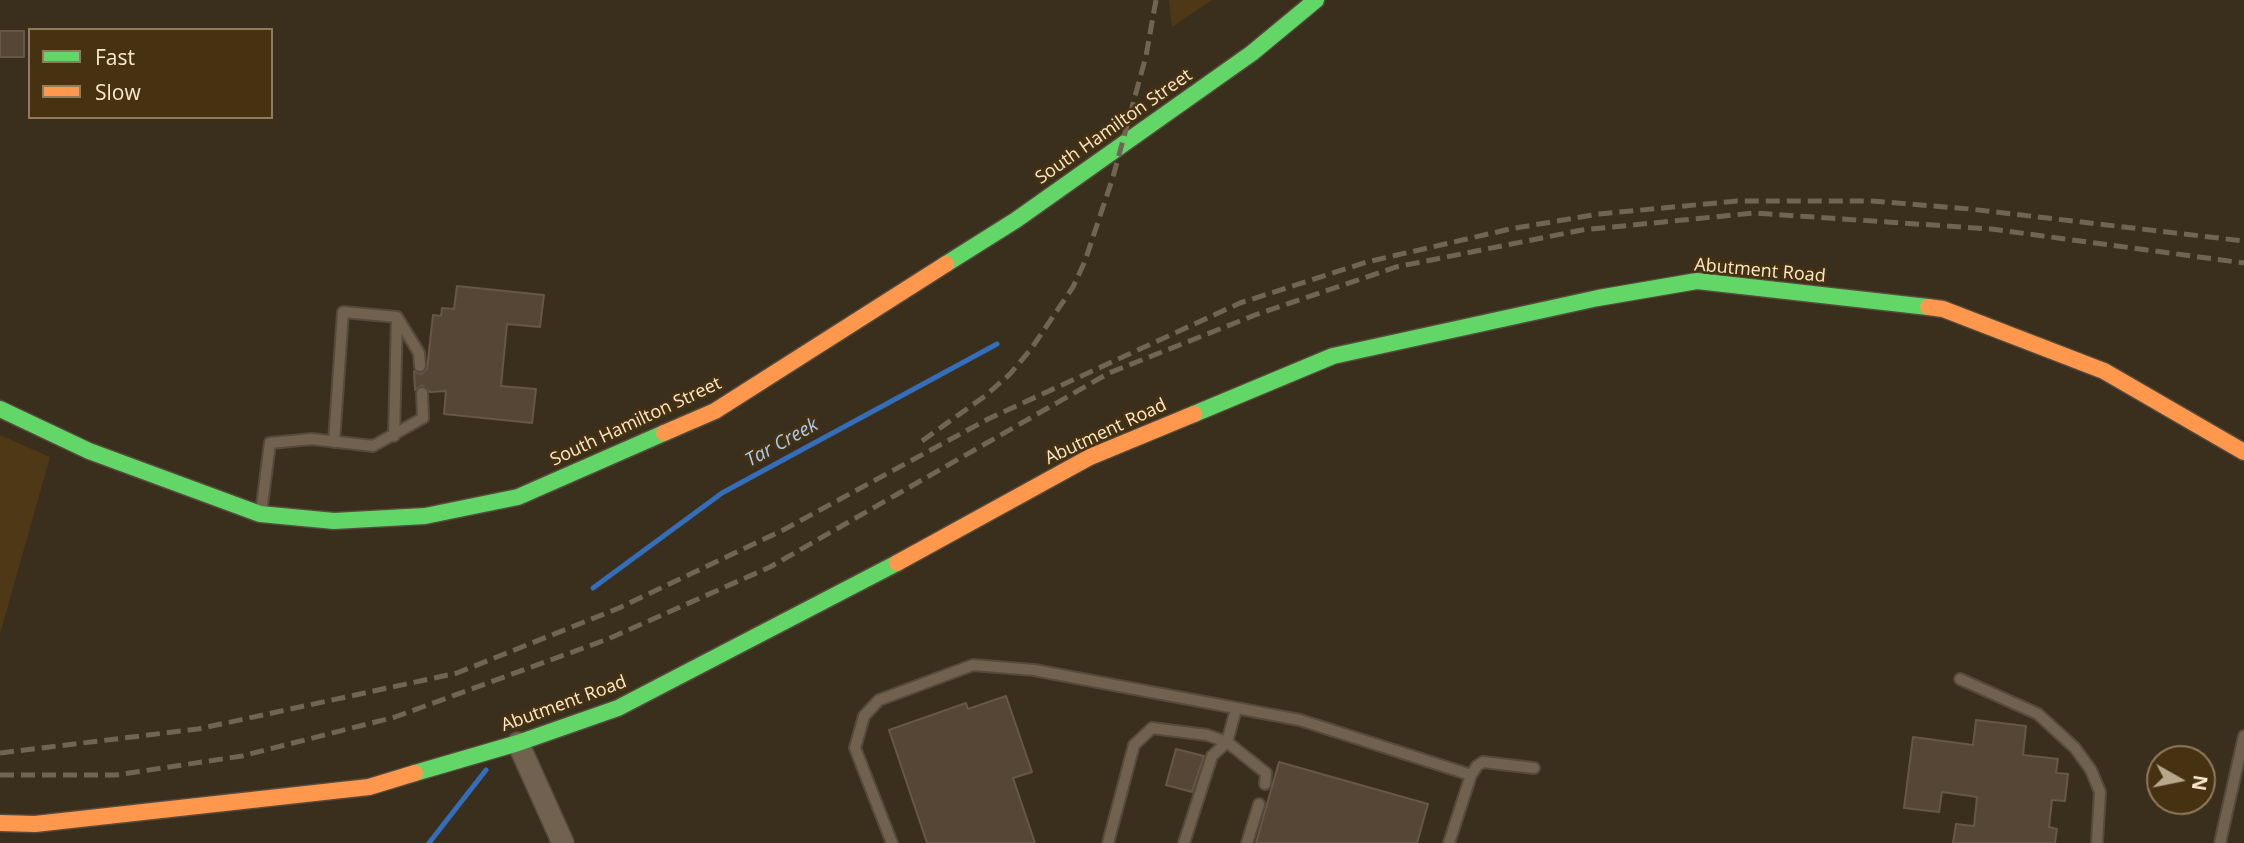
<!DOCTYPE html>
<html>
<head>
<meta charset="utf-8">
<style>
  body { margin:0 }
  #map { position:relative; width:2244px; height:843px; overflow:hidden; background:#3a2f1d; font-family:"Open Sans",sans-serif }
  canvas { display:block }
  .legend { position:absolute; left:28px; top:28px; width:245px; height:91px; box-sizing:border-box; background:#463211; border:2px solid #907b5b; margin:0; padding:9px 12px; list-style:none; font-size:21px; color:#fee8ca }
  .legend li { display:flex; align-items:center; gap:14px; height:35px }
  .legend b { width:35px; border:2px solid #907b5b }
  .north { position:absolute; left:2146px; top:745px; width:70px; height:70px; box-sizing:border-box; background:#463211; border:2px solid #907b5b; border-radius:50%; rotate:99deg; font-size:19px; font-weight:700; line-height:28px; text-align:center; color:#fee8ca }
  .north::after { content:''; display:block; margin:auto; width:24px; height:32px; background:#b9a78d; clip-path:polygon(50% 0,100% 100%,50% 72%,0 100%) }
</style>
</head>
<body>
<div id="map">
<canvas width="2244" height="843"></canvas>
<ul class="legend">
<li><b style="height:9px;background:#63d668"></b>Fast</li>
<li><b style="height:9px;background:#ff974d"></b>Slow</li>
</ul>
<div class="north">N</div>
</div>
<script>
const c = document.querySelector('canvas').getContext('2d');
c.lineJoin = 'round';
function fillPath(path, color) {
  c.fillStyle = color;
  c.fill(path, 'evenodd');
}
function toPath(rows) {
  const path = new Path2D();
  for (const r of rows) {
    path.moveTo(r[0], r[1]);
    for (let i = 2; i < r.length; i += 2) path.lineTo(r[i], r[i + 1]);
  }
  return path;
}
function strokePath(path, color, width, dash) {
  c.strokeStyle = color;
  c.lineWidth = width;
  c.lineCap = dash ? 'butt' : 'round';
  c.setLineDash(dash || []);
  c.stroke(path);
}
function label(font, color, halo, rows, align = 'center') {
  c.font = font + ' "Open Sans",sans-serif';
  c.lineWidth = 5;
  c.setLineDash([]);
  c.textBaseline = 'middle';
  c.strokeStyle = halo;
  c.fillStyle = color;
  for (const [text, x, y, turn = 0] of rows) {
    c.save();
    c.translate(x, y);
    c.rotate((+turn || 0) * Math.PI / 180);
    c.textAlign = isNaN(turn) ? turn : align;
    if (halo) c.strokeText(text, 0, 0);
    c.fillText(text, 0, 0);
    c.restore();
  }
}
const built = toPath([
  [1169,0,1212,0,1172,27],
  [0,435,50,457,0,634]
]);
const stream = toPath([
  [593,588,722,493,997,344],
  [429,843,486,770]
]);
const building = toPath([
  [0,31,24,31,24,57,0,57,0,31],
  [457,286,544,295,540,327,507,324,501,386,536,389,532,423,444,414,446,391,430,392,422,385,415,390,414,371,421,374,427,369,433,315,441,316,442,308,454,309,457,286],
  [1006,696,1032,772,1013,778,1035,843,927,843,889,730,966,703,968,709,1006,696],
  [1976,720,2026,726,2023,755,2058,759,2056,773,2068,774,2065,801,2052,800,2049,827,2057,829,2055,843,1953,843,1956,824,1974,826,1977,797,1942,792,1939,812,1904,808,1913,737,1973,745,1976,720],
  [1176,749,1204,756,1192,792,1166,785,1176,749],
  [1279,762,1428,804,1417,843,1256,843,1279,762]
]);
const lane = toPath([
  [394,436,397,317],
  [334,442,343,312,397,317,419,353,420,366],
  [261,513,270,443,312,439,373,446,423,418,422,393],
  [1960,679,2038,714,2075,748,2091,770,2100,792,2097,843],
  [892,843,855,748,864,716,879,700,973,665,1034,670,1300,720,1471,775],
  [1108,843,1134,745,1152,728,1207,735,1227,742,1266,773,1265,784],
  [1184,843,1212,756,1227,742,1236,709],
  [1247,843,1259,804],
  [1449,843,1471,775,1477,766,1483,762,1534,768],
  [2220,843,2244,736]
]);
const street = toPath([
  [518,743,563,843]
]);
const fast = toPath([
  [946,264,1016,220,1252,53,1316,0],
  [0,409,89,451,260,514,334,521,425,516,518,497,664,433],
  [1194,414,1333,356,1598,298,1697,281,1928,307],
  [415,773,518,743,618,708,897,563]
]);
const slow = toPath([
  [1928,307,1943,309,2104,371,2244,452],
  [664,433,715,411,946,264],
  [897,563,1090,457,1194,414],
  [0,823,35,824,369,787,415,773]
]);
const rail = toPath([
  [922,441,985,396,1010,374,1031,349,1073,287,1085,261,1113,177,1146,56,1156,0],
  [0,753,198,729,457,673,619,608,785,529,988,419,1240,303,1367,262,1510,229,1599,214,1737,201,1872,201,1970,209,2244,241],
  [0,775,116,775,242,756,395,717,608,639,770,567,1109,373,1255,315,1396,267,1582,230,1754,213,1991,229,2244,263]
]);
const streetNames = [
  ["South Hamilton Street",1114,127,-35],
  ["Abutment Road",1760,271,5],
  ["South Hamilton Street",636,422,-25],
  ["Abutment Road",1106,432,-25],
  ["Abutment Road",564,704,-20]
];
const waterNames = [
  ["Tar Creek",782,443,-29]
];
fillPath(built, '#4e3815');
strokePath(stream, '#346eba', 5);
fillPath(building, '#554636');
strokePath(building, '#675747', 2);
strokePath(lane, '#554a3b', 14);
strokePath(street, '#554a3b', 24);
strokePath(fast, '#554a3b', 19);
strokePath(slow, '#554a3b', 19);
strokePath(lane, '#70624e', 10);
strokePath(street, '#70624e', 21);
strokePath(fast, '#63d668', 16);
strokePath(slow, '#ff974d', 16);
strokePath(rail, '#706553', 5, [14, 7]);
label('18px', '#fee8ca', '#463211', streetNames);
label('italic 19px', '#aacaf6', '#463211', waterNames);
</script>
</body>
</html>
